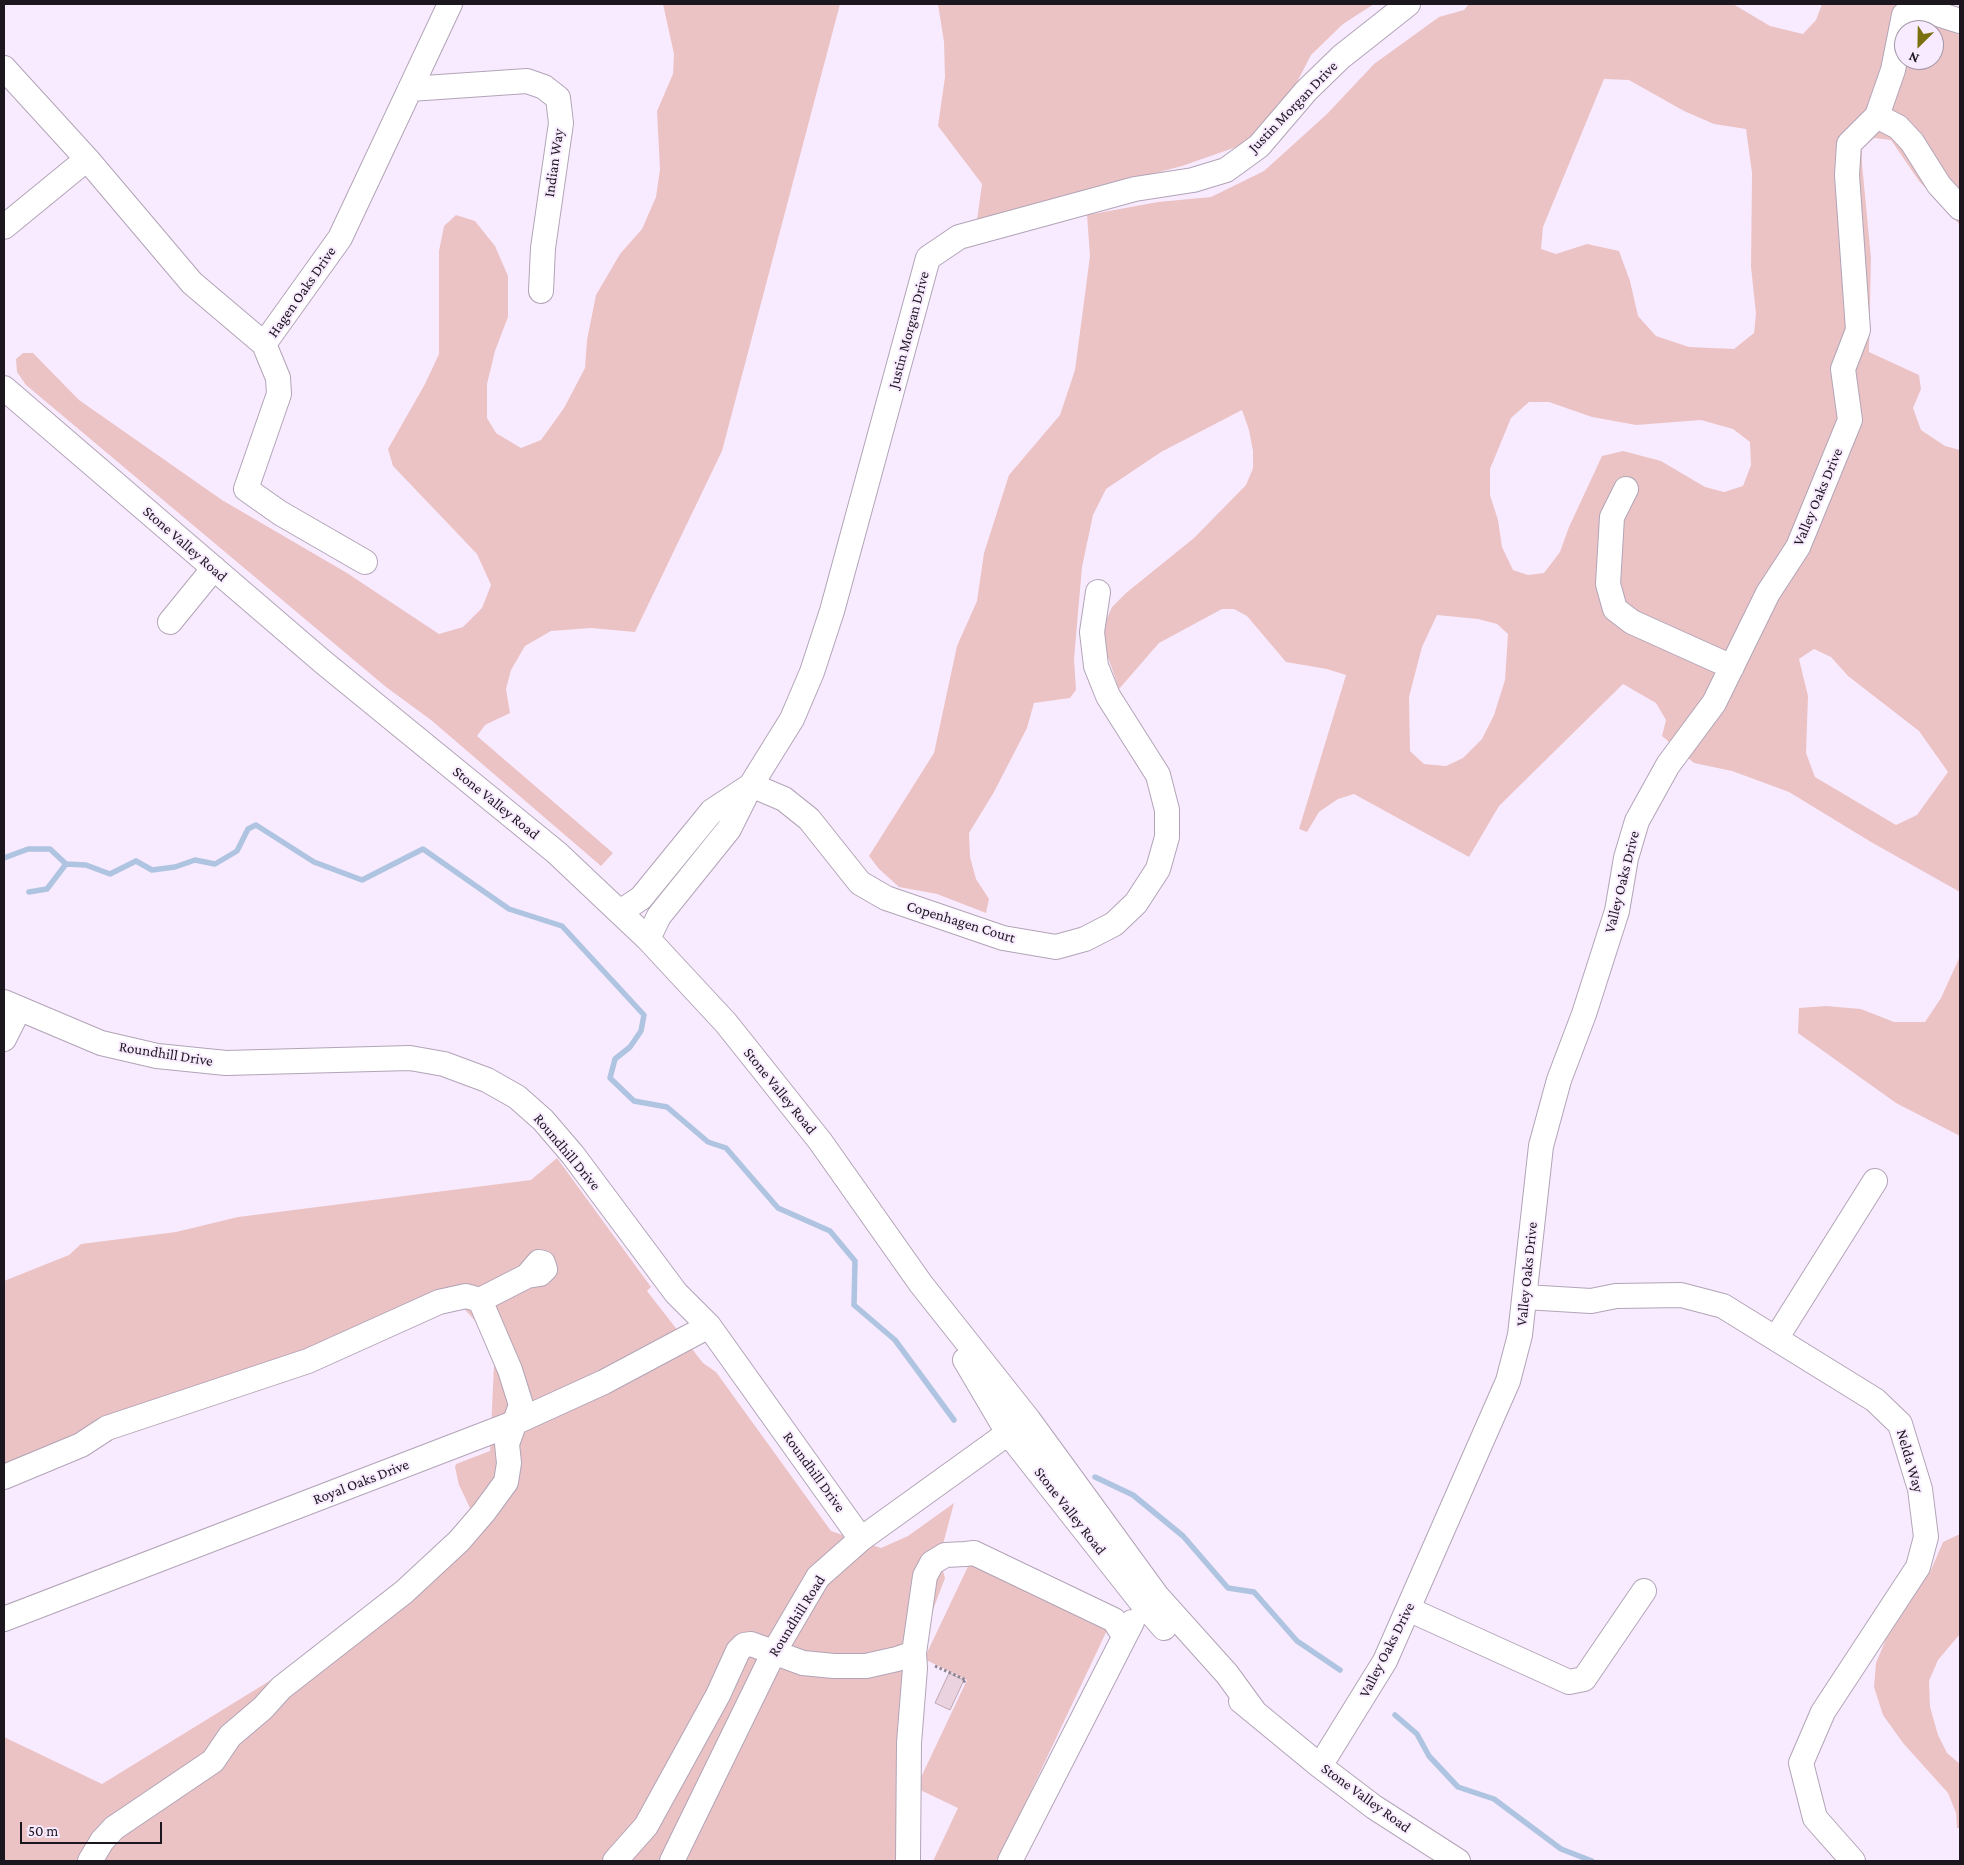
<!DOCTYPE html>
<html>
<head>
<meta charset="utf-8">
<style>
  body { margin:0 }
  #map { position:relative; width:1964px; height:1865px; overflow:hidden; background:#f9ebff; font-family:"Crimson Pro",serif }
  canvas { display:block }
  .frame { position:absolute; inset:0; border:5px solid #1c171e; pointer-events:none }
  .north { position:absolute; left:1894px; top:20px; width:50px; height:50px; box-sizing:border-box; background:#f9ebff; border:1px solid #a196a5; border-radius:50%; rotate:203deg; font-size:14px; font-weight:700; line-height:20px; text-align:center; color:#1c171e }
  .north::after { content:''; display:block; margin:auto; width:18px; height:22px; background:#7a700f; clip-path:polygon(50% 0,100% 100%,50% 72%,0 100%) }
  .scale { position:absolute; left:20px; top:1822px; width:142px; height:22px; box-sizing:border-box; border:2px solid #1c171e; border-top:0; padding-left:6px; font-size:15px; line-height:18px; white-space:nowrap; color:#1c171e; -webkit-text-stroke:4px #f9ebff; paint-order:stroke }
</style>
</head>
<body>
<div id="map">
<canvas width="1964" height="1865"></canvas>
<div class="frame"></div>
<div class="north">N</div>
<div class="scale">50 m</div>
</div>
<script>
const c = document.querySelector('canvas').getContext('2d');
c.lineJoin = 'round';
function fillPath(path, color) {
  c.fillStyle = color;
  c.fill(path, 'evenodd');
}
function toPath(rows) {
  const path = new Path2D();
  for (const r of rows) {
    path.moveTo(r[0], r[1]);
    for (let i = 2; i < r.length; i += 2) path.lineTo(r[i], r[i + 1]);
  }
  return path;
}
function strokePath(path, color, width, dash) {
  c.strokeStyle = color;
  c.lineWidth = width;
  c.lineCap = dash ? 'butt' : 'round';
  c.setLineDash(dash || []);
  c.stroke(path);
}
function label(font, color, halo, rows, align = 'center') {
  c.font = font + ' "Crimson Pro",serif';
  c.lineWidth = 4;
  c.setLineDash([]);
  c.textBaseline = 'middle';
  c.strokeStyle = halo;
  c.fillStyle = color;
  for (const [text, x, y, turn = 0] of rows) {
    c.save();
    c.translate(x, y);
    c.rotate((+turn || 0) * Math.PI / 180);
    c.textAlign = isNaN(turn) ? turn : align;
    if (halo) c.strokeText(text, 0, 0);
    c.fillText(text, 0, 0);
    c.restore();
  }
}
const green = toPath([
  [663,4,840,4,722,451,635,632,591,628,551,631,525,646,511,670,506,689,510,713,485,725,477,736,613,853,601,866,431,720,386,687,26,385,17,372,16,359,23,353,33,353,79,400,222,500,347,573,439,634,463,627,482,608,491,585,477,554,393,466,388,449,425,384,439,354,439,251,444,226,456,215,475,221,495,246,508,276,508,317,495,351,487,384,487,418,496,433,521,448,541,440,564,408,585,368,587,340,596,295,620,254,642,229,656,197,660,169,657,111,673,74,674,54],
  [938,4,1374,4,1343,24,1311,55,1294,88,1272,117,1242,145,1182,166,977,220,982,184,938,126,945,77,944,42],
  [1469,4,1733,4,1770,26,1803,34,1816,20,1822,4,1927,4,1931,23,1960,35,1960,225,1919,181,1891,140,1874,138,1862,149,1862,164,1871,258,1869,352,1919,375,1921,389,1913,408,1921,430,1945,446,1960,450,1960,892,1871,842,1789,792,1732,771,1694,763,1662,736,1666,720,1656,703,1623,684,1499,806,1469,857,1354,794,1338,799,1319,812,1307,832,1299,829,1346,675,1327,669,1286,662,1247,616,1234,609,1222,609,1159,643,1119,689,1104,646,1104,625,1112,607,1126,593,1194,538,1246,485,1253,468,1253,451,1249,430,1242,410,1161,452,1106,489,1093,515,1082,567,1074,659,1076,690,1070,698,1034,703,1027,728,994,792,969,833,970,857,976,879,989,899,986,913,937,894,899,887,879,869,869,856,934,753,957,646,977,601,984,553,1009,475,1060,415,1075,370,1090,256,1087,215,1158,202,1211,197,1264,171,1327,114,1374,64,1439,17,1464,10],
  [1904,30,1934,30,1934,60,1904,60],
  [1604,79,1629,80,1684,111,1714,124,1746,129,1752,173,1751,267,1756,314,1754,333,1734,349,1689,347,1656,336,1638,316,1630,281,1619,251,1587,244,1556,254,1541,249,1543,227],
  [1529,402,1549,402,1592,417,1636,425,1701,420,1733,429,1750,442,1751,465,1743,486,1724,492,1705,487,1661,461,1623,451,1602,456,1569,527,1560,552,1544,573,1528,575,1513,570,1502,547,1498,520,1490,495,1490,469,1511,418],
  [1437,615,1478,619,1497,624,1508,634,1505,680,1494,715,1482,739,1463,758,1446,766,1424,764,1410,751,1409,697,1422,647],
  [1814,649,1831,657,1848,676,1919,731,1948,772,1917,815,1896,825,1815,777,1806,753,1808,696,1799,659],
  [1960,956,1960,1136,1896,1103,1798,1033,1799,1008,1826,1006,1861,1009,1894,1022,1925,1022,1941,998],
  [557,1158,651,1287,647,1291,703,1363,716,1372,831,1531,881,1548,908,1536,954,1503,942,1548,941,1564,945,1578,919,1647,908,1861,4,1861,4,1737,102,1784,375,1616,471,1510,459,1485,455,1467,456,1464,490,1451,495,1343,458,1302,40,1466,4,1488,4,1281,69,1255,81,1244,176,1232,238,1217,531,1180],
  [1960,1534,1960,1634,1938,1660,1929,1681,1930,1707,1938,1735,1947,1753,1960,1764,1960,1828,1957,1828,1956,1813,1948,1793,1903,1743,1883,1715,1874,1687,1876,1663,1886,1639,1931,1570,1943,1542],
  [972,1558,1110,1624,998,1861,933,1861,958,1808,916,1788,967,1680,924,1659]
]);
const stream = toPath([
  [4,858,28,849,50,849,66,864,86,865,110,874,136,861,152,870,175,867,195,860,215,864,237,851,248,829,256,825,314,862,362,880,423,849,509,909,562,926,644,1015,641,1031,630,1047,615,1059,610,1078,634,1101,667,1107,708,1142,726,1148,778,1208,830,1231,855,1261,854,1305,895,1340,954,1420],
  [29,892,47,889,66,864],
  [1095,1477,1133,1495,1183,1536,1228,1588,1254,1592,1297,1641,1340,1670],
  [1395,1715,1417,1734,1429,1756,1458,1787,1494,1799,1561,1849,1592,1861]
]);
const building = toPath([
  [949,1673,964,1680,950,1710,935,1703,949,1673]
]);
const path = toPath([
  [935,1666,966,1680,963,1682]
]);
const minor = toPath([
  [4,68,87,159,192,283,264,344,340,238,450,4],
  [410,89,527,81,544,87,558,98,561,123,543,248,541,291],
  [1877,116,1898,127,1912,142,1939,185,1960,208],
  [4,227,87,159],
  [264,344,278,378,279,394,246,489,280,513,365,562],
  [4,388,323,662,557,853,648,939,726,1023,820,1141,921,1284,1028,1419,1157,1596,1227,1674,1254,1711],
  [1626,489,1612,517,1608,584,1615,609,1632,622,1732,667],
  [170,622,214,568],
  [751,785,784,799,809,819,860,883,886,898,1003,938,1056,947,1085,939,1114,924,1136,903,1158,869,1167,837,1167,810,1158,775,1108,696,1096,666,1092,632,1098,592],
  [620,912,641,898,712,811,750,786],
  [648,939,659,916,729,829,751,785,792,719,812,672,832,611,928,258,959,237,1135,189,1193,180,1226,170,1259,146,1306,91,1341,57,1408,4],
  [4,1002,101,1043,157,1056,226,1063,410,1058,444,1064,487,1080,517,1097,543,1120,573,1155,676,1293,709,1326,861,1539],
  [4,1039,19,1009],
  [1525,1297,1591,1301,1616,1296,1681,1295,1723,1306,1875,1400,1900,1424,1920,1489,1926,1537,1918,1567,1823,1712,1801,1763,1815,1818,1853,1861],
  [1777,1337,1875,1181],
  [965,1360,1008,1433,1142,1603,1164,1628],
  [4,1477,81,1445,107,1428,308,1361,439,1302,466,1296,480,1300],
  [1408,1609,1569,1682,1584,1679,1644,1591],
  [4,1619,514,1423,604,1382,709,1326],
  [914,1653,925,1576,932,1563,945,1555,965,1554,974,1553,1114,1620,1124,1636],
  [1241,1701,1320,1766,1374,1807,1458,1861],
  [1320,1766,1385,1661,1508,1381,1520,1335,1541,1146,1559,1080,1584,1014,1617,911,1626,858,1637,821,1668,765,1714,703,1768,593,1798,547,1850,420,1843,369,1858,330,1847,175,1849,144,1877,116,1893,70,1904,15,1916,7,1960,21],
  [90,1861,102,1841,114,1828,213,1761,230,1736,263,1708,281,1688,404,1592,459,1541,484,1512,506,1482,509,1463,507,1444,521,1405,510,1370,480,1300,527,1276,540,1274,545,1269,543,1263,539,1262,527,1276],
  [615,1861,646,1826,718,1695,738,1651,744,1645,751,1644,803,1663,834,1666,866,1666,897,1659,914,1653,915,1668,909,1743,908,1861],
  [672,1861,774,1652,818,1577,861,1539,1022,1423],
  [1010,1861,1132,1622]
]);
const streetNames = [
  ["Justin Morgan Drive",1293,107,-46],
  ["Indian Way",554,163,-82],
  ["Hagen Oaks Drive",302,292,-55],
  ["Justin Morgan Drive",909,330,-75],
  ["Valley Oaks Drive",1818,497,-67],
  ["Stone Valley Road",185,544,41],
  ["Stone Valley Road",496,803,39],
  ["Valley Oaks Drive",1622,882,-76],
  ["Copenhagen Court",961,922,17],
  ["Roundhill Drive",166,1054,9],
  ["Stone Valley Road",780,1091,51],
  ["Roundhill Drive",567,1152,50],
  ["Valley Oaks Drive",1527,1274,-84],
  ["Nelda Way",1910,1461,74],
  ["Roundhill Drive",814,1472,54],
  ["Royal Oaks Drive",361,1482,-21],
  ["Stone Valley Road",1070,1511,52],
  ["Roundhill Road",797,1616,-58],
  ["Valley Oaks Drive",1387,1650,-63],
  ["Stone Valley Road",1366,1798,36]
];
fillPath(green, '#ebc3c5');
strokePath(stream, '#afc4e1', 5.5);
fillPath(building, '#ead2de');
strokePath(building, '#bea7b3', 1);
strokePath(minor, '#b2a4b7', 26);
strokePath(path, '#8f8593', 3, [2.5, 2.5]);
strokePath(minor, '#fff', 24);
label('15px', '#1c171e', '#f9ebff', streetNames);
</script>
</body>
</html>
